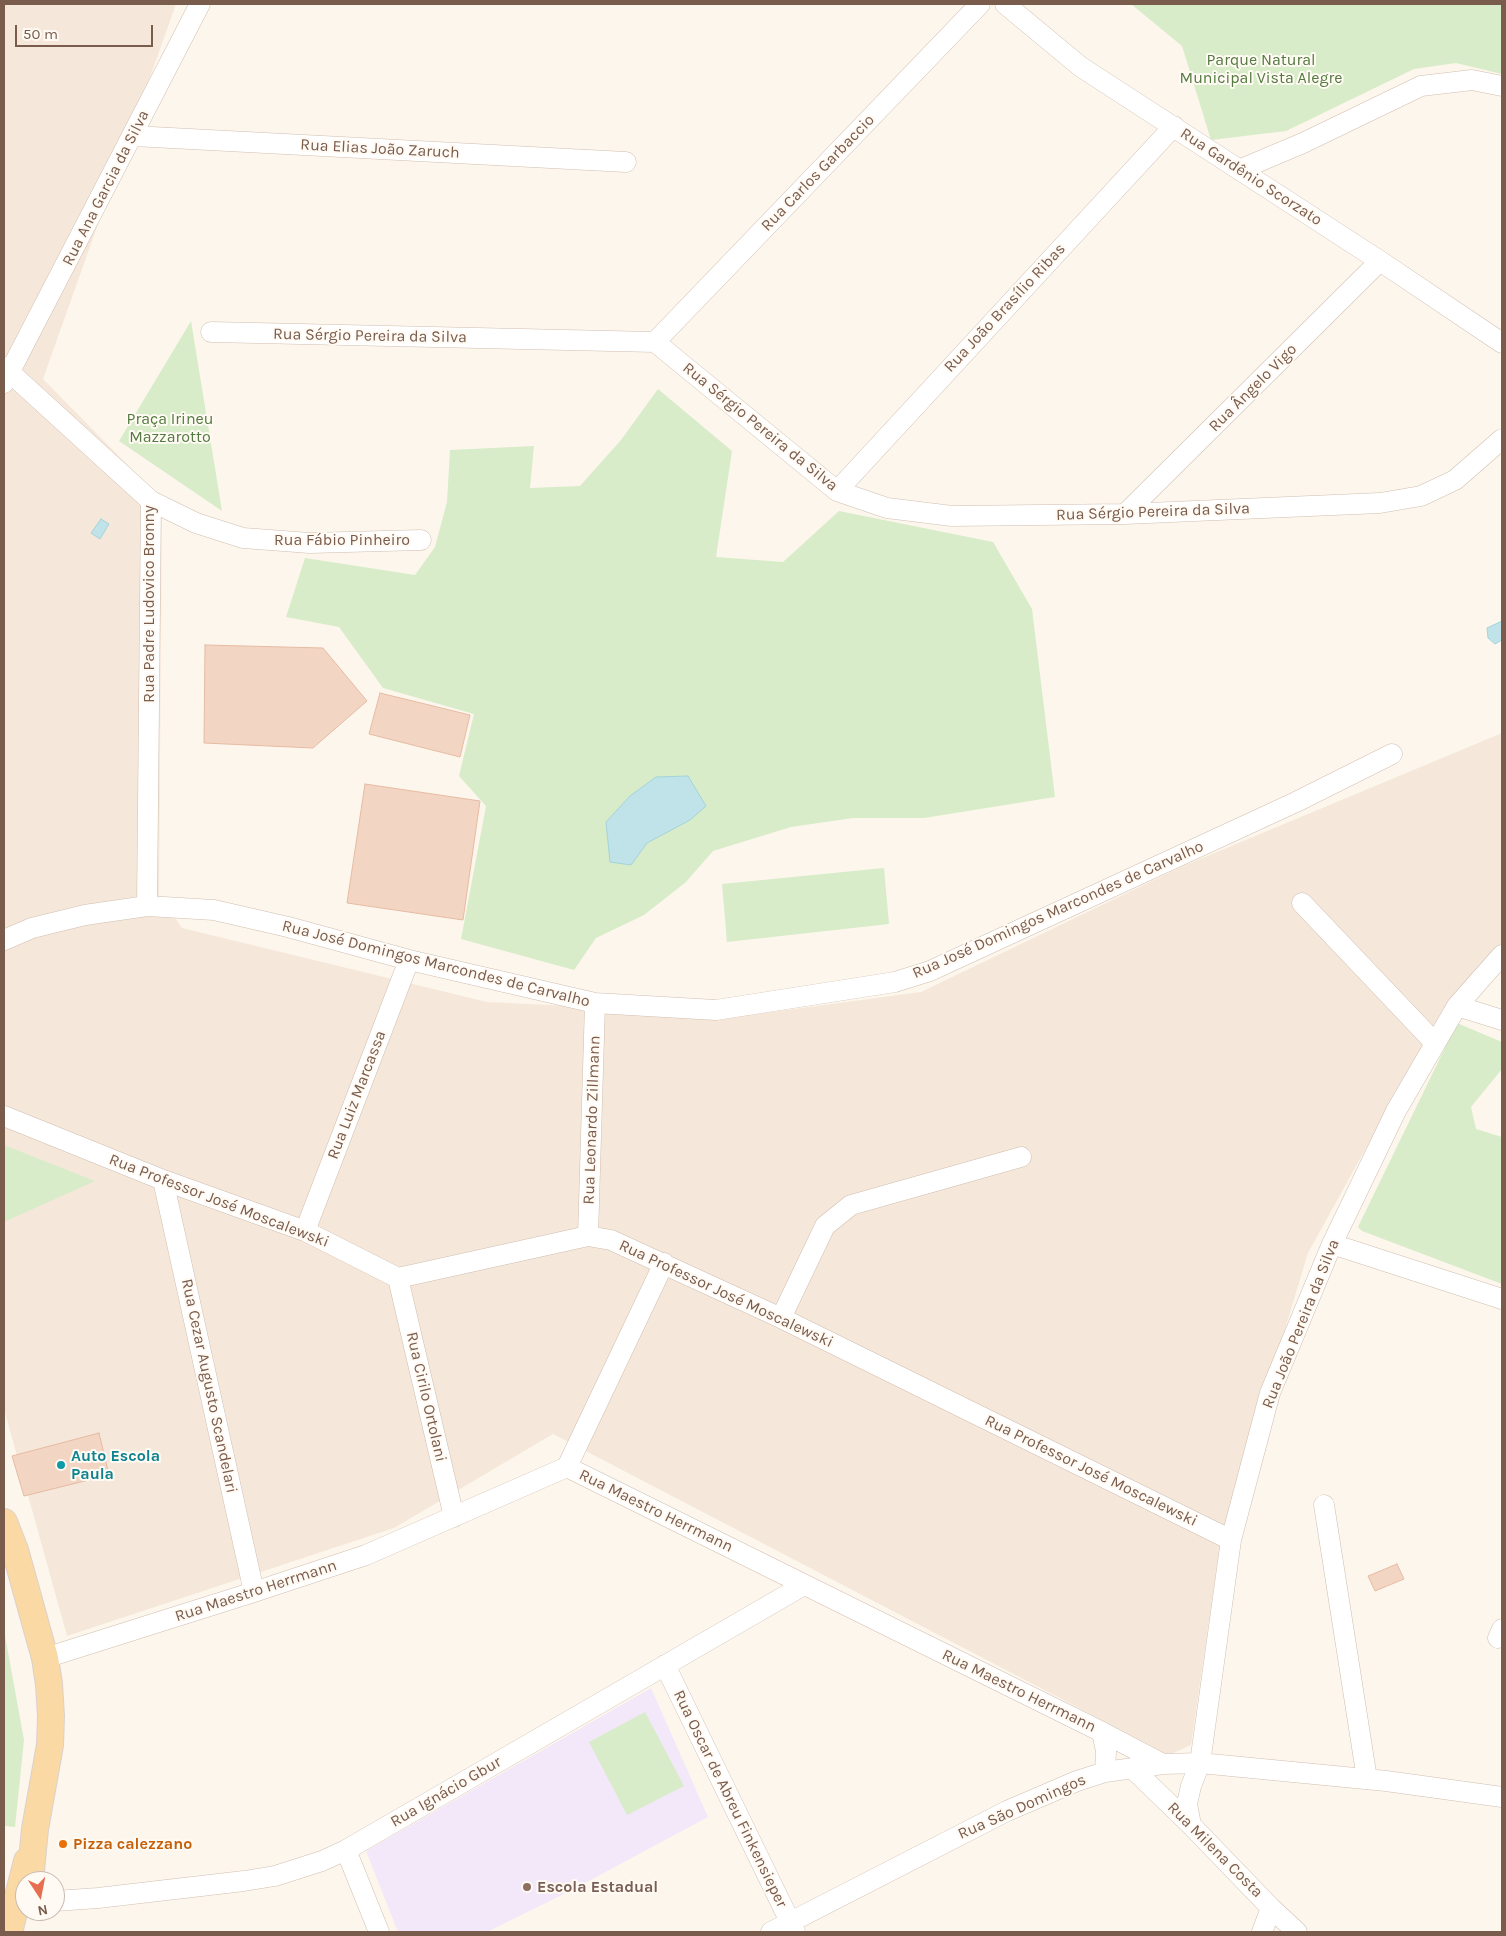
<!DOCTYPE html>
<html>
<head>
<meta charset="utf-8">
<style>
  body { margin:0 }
  #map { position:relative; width:1506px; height:1936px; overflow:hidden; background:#fdf6ec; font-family:Karla,sans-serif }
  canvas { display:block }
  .frame { position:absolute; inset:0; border:5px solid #7a5c4d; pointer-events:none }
  .north { position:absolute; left:15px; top:1871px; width:50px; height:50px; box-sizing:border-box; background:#fffaf3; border:1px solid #cabbb1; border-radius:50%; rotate:169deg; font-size:14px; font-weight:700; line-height:20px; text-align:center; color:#7a5c4d }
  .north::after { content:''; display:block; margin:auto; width:18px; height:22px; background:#e76f51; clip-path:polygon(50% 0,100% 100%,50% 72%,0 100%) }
  .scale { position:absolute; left:15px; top:25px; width:138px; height:22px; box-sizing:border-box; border:2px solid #7a5c4d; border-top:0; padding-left:6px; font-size:15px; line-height:18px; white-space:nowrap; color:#7a5c4d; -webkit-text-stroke:4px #fffaf3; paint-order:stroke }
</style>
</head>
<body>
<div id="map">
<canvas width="1506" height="1936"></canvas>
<div class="frame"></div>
<div class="north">N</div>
<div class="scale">50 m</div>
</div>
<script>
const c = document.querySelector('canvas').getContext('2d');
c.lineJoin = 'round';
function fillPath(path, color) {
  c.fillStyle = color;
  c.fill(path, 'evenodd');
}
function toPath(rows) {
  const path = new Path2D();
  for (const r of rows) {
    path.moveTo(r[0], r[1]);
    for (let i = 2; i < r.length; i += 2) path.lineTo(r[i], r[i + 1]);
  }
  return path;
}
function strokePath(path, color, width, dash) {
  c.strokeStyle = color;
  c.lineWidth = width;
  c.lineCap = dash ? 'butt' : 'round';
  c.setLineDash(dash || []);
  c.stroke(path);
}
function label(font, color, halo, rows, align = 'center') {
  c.font = font + ' Karla,sans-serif';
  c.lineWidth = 4;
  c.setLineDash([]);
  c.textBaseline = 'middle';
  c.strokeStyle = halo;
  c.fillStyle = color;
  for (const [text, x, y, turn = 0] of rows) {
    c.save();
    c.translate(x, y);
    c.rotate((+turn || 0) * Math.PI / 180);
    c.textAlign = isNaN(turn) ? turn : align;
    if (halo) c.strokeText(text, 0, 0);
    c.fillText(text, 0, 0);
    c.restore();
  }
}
const residential = toPath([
  [4,4,176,4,43,379,162,500,159,895,182,928,487,1002,749,1015,921,992,1181,867,1502,733,1502,944,1443,1009,1308,1253,1220,1544,1191,1745,1169,1755,553,1434,394,1528,67,1636,4,1409]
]);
const education = toPath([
  [651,1688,708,1817,570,1891,487,1932,398,1932,366,1851]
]);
const green = toPath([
  [1131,4,1502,4,1502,74,1456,63,1414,69,1286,131,1211,140,1182,46],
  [191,321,222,511,119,441],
  [658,389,732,451,716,557,783,562,839,511,993,542,1032,609,1055,797,924,818,853,818,791,827,713,851,686,882,644,915,596,938,574,970,461,939,486,806,459,776,474,714,383,688,339,627,286,617,305,558,415,575,435,547,447,502,450,450,534,446,530,488,580,486,621,440],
  [884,868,889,924,727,942,722,884],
  [1457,1023,1502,1042,1502,1069,1471,1107,1476,1129,1502,1137,1502,1284,1362,1231,1358,1227],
  [4,1145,95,1181,4,1222],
  [4,1630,24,1740,15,1827,4,1826],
  [645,1712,684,1786,627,1815,589,1742]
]);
const water = toPath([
  [101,519,109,524,100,539,91,533,101,519],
  [1502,621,1502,640,1495,644,1488,638,1487,628,1502,621],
  [688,776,706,806,690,820,647,843,631,865,610,862,606,822,630,796,656,777,688,776]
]);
const building = toPath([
  [205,645,323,648,367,701,313,748,204,743,205,645],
  [380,693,470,715,460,757,369,734,380,693],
  [365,784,480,801,463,920,347,903,365,784],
  [99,1433,109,1475,24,1496,12,1456,99,1433],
  [1397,1564,1404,1579,1375,1591,1368,1576,1397,1564]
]);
const minor = toPath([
  [1005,4,1081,67,1380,261,1502,343],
  [133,136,626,162],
  [1239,170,1303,143,1421,86,1472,80,1502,86],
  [211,332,655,342,837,491,887,508,952,516,1125,514,1380,503,1421,496,1455,480,1502,439],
  [655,342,980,4],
  [4,367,151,501,147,906],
  [4,383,200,4],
  [837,491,1174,126],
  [151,501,196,523,243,538,310,543,421,540],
  [1125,514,1380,261],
  [1302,903,1435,1043],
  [4,940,32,928,85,915,147,906,214,910,288,927,409,960,595,1003,716,1010,895,982,930,971,1296,802,1392,754],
  [1457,1006,1502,1020],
  [4,1116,163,1180,305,1231,398,1278,588,1236,611,1240,781,1318,1231,1540],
  [163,1180,254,1592],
  [305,1231,409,960],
  [588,1236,595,1003],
  [1332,1244,1502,1299],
  [398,1278,454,1517],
  [781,1318,825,1226,851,1205,1021,1157],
  [567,1467,664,1263],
  [1324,1505,1367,1779],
  [1498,1638,1502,1629],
  [45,1658,254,1592,366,1555,567,1467,1102,1732,1163,1764],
  [665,1665,795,1932],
  [1102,1732,1106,1751,1105,1772],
  [1132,1768,1191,1825,1271,1908,1297,1932],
  [1191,1825,1187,1804,1191,1786,1200,1763,1231,1540,1270,1393,1332,1244,1396,1111,1457,1006,1502,955],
  [346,1850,379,1932],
  [55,1901,98,1898,244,1881,275,1876,322,1861,346,1850,804,1585],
  [771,1932,1007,1811,1077,1781,1105,1772,1163,1764,1200,1763,1386,1781,1502,1797],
  [1262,1932,1271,1908]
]);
const major = toPath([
  [4,1522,15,1550,45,1658,49,1684,51,1716,50,1745,35,1829,30,1881],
  [9,1932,27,1861]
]);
const markers = [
  [61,1465,5,"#0f9aa8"],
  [63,1844,5,"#e8710a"],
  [527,1887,5,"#8d6e63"]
];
const parkNames = [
  ["Parque Natural",1261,60],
  ["Municipal Vista Alegre",1261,78],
  ["Praça Irineu",170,419],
  ["Mazzarotto",170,437]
];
const streetNames = [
  ["Rua Elias João Zaruch",380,149,3],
  ["Rua Carlos Garbaccio",818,173,-46],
  ["Rua Gardênio Scorzato",1251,177,33],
  ["Rua Ana Garcia da Silva",106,188,-63],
  ["Rua João Brasílio Ribas",1005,308,-47],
  ["Rua Sérgio Pereira da Silva",370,336,1],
  ["Rua Ângelo Vigo",1253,388,-45],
  ["Rua Sérgio Pereira da Silva",760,427,39],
  ["Rua Sérgio Pereira da Silva",1153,512,-2],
  ["Rua Fábio Pinheiro",342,540],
  ["Rua Padre Ludovico Bronny",149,604,-90],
  ["Rua José Domingos Marcondes de Carvalho",1058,910,-24],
  ["Rua José Domingos Marcondes de Carvalho",436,964,14],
  ["Rua Luiz Marcassa",357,1095,-69],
  ["Rua Leonardo Zillmann",592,1120,-88],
  ["Rua Professor José Moscalewski",219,1201,21],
  ["Rua Professor José Moscalewski",726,1294,25],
  ["Rua João Pereira da Silva",1301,1324,-68],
  ["Rua Cezar Augusto Scandelari",209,1386,78],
  ["Rua Cirilo Ortolani",426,1397,77],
  ["Rua Professor José Moscalewski",1091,1471,26],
  ["Rua Maestro Herrmann",656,1511,26],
  ["Rua Maestro Herrmann",256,1591,-18],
  ["Rua Maestro Herrmann",1019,1691,26],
  ["Rua Ignácio Gbur",446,1792,-30],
  ["Rua Oscar de Abreu Finkensieper",730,1799,64],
  ["Rua São Domingos",1022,1807,-24],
  ["Rua Milena Costa",1215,1850,45]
];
const cultureNames = [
  ["Auto Escola",71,1456],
  ["Paula",71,1474]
];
const foodNames = [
  ["Pizza calezzano",73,1844]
];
const educationNames = [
  ["Escola Estadual",537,1887]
];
fillPath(residential, '#f5e8da');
fillPath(education, '#f3e8fa');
fillPath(green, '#d8ecc9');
fillPath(water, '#bfe3e8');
strokePath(water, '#a5d3da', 1);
fillPath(building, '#f3d5c3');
strokePath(building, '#e6bba3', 1);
strokePath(minor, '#d1beb0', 21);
strokePath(major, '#dad1cd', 28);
strokePath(minor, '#fff', 20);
strokePath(major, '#fbd9a5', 26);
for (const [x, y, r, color] of markers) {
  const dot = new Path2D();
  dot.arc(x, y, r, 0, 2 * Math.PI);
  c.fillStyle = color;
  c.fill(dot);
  strokePath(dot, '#fffaf3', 2);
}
label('16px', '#537a41', '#fffaf3', parkNames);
label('16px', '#7a5c4d', '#fffaf3', streetNames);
label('bold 16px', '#0d838f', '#fffaf3', cultureNames, 'left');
label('bold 16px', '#c56008', '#fffaf3', foodNames, 'left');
label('bold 16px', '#785e54', '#fffaf3', educationNames, 'left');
</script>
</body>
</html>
